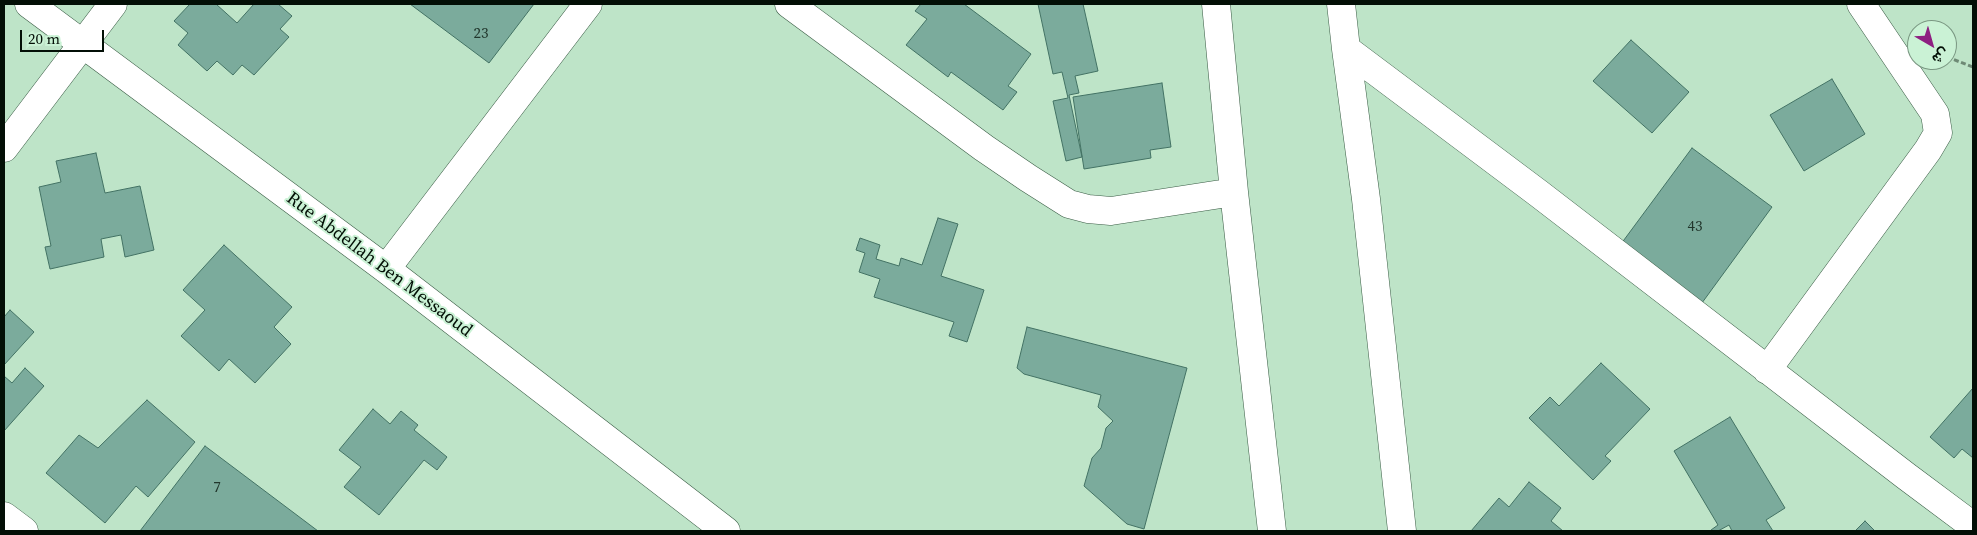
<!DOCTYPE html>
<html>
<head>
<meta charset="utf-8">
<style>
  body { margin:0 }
  #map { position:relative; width:1977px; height:535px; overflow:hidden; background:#bee4c8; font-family:"Source Serif 4",Vazirmatn,serif }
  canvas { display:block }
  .frame { position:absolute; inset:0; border:5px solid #030f06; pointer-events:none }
  .north { position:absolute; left:1907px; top:20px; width:50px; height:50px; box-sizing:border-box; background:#caf2d5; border:1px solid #7a9782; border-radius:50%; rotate:142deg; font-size:14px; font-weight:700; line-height:20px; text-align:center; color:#030f06 }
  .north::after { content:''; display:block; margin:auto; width:18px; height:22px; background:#8e1f81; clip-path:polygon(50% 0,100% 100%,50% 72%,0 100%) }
  .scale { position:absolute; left:20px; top:30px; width:84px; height:22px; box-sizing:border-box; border:2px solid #030f06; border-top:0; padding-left:6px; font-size:15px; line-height:18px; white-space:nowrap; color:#030f06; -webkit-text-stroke:4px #caf2d5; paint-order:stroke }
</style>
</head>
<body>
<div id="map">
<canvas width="1977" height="535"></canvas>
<div class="frame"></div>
<div class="north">ش</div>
<div class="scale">20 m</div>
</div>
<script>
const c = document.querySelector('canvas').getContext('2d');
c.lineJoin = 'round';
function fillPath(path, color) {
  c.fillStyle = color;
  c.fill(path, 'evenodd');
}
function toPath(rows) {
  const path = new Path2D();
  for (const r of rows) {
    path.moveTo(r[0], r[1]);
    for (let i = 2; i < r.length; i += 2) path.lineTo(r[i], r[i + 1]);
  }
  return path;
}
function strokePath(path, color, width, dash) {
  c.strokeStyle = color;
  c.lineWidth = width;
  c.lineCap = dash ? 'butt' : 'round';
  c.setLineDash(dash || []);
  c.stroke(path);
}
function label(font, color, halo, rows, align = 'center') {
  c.font = font + ' "Source Serif 4",serif';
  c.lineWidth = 4;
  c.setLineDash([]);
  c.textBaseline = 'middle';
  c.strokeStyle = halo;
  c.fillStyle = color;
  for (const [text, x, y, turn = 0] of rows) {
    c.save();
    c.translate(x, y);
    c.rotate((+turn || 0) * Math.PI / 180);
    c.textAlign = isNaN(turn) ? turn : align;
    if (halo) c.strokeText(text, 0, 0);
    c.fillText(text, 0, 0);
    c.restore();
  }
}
const building = toPath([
  [190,4,216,4,237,23,254,4,278,4,292,16,280,29,289,37,254,75,242,65,233,75,217,61,207,71,178,45,188,33,174,21,190,4],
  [410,4,534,4,489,63,410,4],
  [921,4,964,4,1031,54,1008,86,1017,92,1003,110,951,72,948,77,906,45,927,19,915,11,921,4],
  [1038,4,1083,4,1098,71,1075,76,1079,93,1069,95,1082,157,1066,161,1053,101,1068,98,1062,72,1053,74,1038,4],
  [1631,40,1689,92,1652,133,1593,81,1631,40],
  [1832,79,1865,134,1804,171,1770,115,1832,79],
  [1162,83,1171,147,1150,150,1151,158,1084,169,1073,97,1162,83],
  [1692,148,1772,207,1699,307,1618,248,1692,148],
  [96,153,105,193,140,186,154,250,125,257,121,235,101,239,104,257,50,269,45,247,51,246,39,187,61,182,56,161,96,153],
  [938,218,958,224,941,276,984,290,967,342,949,336,954,322,874,297,880,279,859,272,865,253,856,250,860,238,880,245,876,259,899,266,901,258,922,265,938,218],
  [224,245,292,307,274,327,291,344,255,383,229,359,219,371,181,336,205,310,183,290,224,245],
  [10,310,34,332,4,365,4,317,10,310],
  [1027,327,1187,368,1144,529,1127,524,1084,486,1092,458,1101,448,1106,428,1113,421,1098,407,1101,395,1024,374,1017,368,1027,327],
  [1601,363,1650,409,1605,456,1611,461,1593,480,1529,418,1550,397,1559,406,1601,363],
  [25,368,44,386,4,431,4,376,12,383,25,368],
  [1973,388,1973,458,1962,449,1954,458,1930,437,1973,388],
  [147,400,195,442,148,497,136,486,105,523,46,473,79,435,98,448,147,400],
  [373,409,390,424,401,411,418,425,414,430,447,457,437,470,424,460,379,515,344,487,361,467,339,450,373,409],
  [1730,417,1785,508,1766,520,1773,531,1732,531,1729,525,1718,531,1712,531,1711,530,1718,525,1674,451,1730,417],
  [205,446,318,531,140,531,205,446],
  [1529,482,1561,508,1551,521,1563,531,1471,531,1499,498,1509,507,1529,482],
  [1865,521,1875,531,1855,531,1865,521]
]);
const path = toPath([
  [1947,57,1973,67]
]);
const minor = toPath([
  [29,4,386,269,726,531],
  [789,4,984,148,1028,178,1069,204,1088,209,1111,211,1234,192],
  [1216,4,1234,192,1272,531],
  [1341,4,1346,49,1366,199,1402,531],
  [1346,49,1538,193,1906,476,1973,526],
  [4,148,113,4],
  [386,269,588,4],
  [1767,370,1928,150,1938,133,1935,114,1861,4],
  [4,516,24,531]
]);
const numberNames = [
  ["23",481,34],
  ["43",1695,227],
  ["7",217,488]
];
const streetNames = [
  ["Rue Abdellah Ben Messaoud",379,265,37]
];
fillPath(building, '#7bab9c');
strokePath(building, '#437264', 1);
strokePath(minor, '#3a5c45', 29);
strokePath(path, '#6e8975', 3, [5, 2.5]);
strokePath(minor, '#fff', 28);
label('15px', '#21362c', null, numberNames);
label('18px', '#030f06', '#caf2d5', streetNames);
</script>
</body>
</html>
